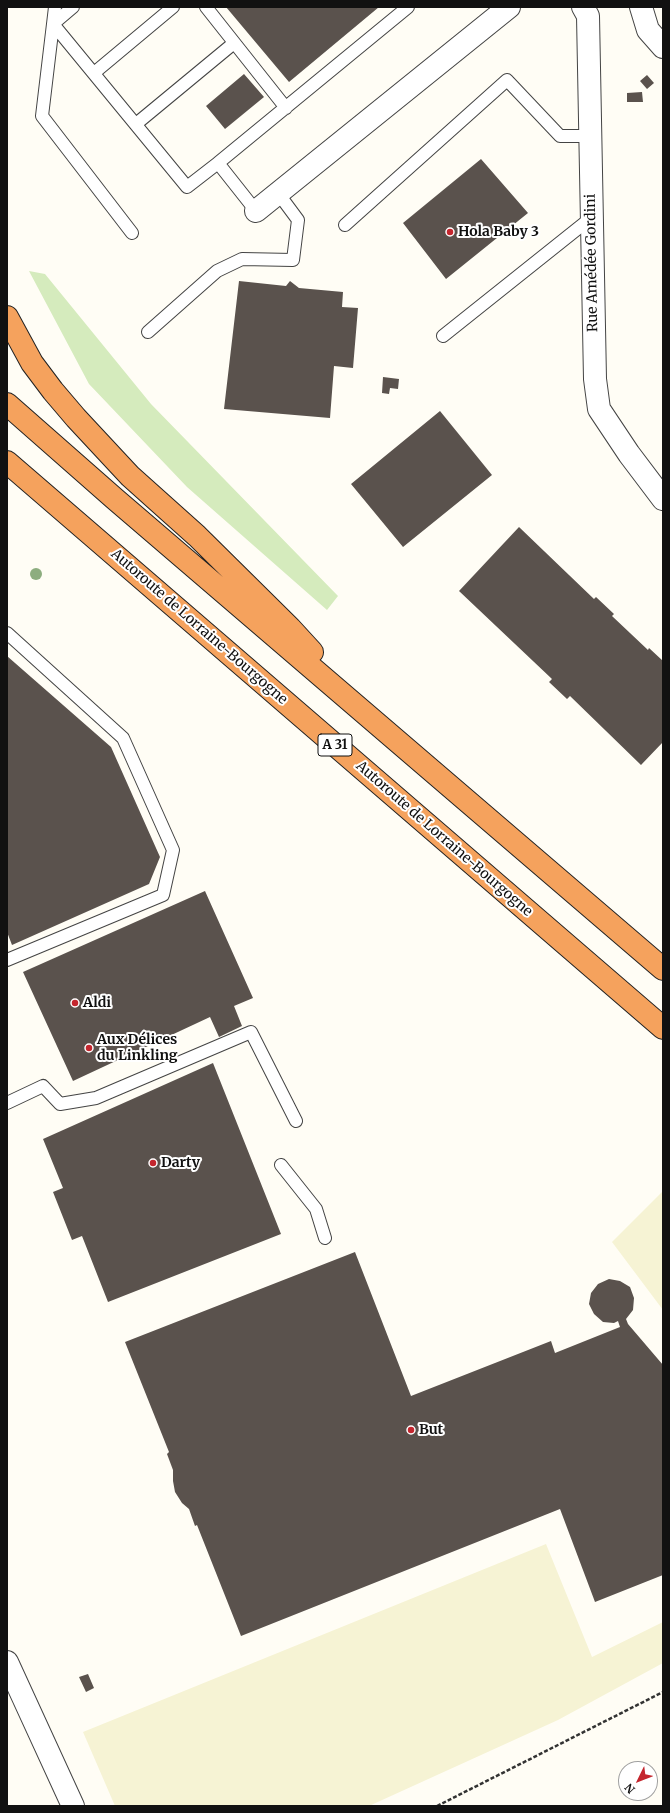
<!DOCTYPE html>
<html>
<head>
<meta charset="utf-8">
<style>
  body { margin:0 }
  #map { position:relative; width:670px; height:1813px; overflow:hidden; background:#fffdf5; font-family:Merriweather,serif }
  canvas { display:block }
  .frame { position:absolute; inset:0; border:8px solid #111; pointer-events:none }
  .north { position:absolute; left:618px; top:1761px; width:40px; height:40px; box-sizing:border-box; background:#fff; border:1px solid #a0a0a0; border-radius:50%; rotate:227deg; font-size:11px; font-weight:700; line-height:16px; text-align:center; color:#111 }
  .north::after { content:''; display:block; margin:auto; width:14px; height:18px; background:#c4262e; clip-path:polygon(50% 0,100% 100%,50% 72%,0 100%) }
</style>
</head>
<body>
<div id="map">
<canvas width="670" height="1813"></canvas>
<div class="frame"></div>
<div class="north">N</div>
</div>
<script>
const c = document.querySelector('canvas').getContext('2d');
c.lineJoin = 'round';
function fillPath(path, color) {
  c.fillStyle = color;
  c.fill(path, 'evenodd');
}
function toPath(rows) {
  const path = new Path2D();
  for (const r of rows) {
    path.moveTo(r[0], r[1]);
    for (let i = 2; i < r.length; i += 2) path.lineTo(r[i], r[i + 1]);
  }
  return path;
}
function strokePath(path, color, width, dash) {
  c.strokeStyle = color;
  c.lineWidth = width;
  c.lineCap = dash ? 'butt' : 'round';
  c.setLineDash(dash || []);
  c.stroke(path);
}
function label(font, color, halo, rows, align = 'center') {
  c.font = font + ' Merriweather,serif';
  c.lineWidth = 4;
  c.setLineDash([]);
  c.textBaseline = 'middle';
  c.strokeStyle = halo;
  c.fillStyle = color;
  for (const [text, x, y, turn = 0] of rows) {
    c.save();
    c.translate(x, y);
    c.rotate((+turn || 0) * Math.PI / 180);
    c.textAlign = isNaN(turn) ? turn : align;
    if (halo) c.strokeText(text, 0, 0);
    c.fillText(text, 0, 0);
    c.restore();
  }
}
const farmland = toPath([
  [663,1191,663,1310,612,1242],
  [546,1544,592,1657,663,1622,663,1663,558,1720,369,1806,115,1806,83,1732]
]);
const green = toPath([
  [29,271,45,274,151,404,338,596,327,610,187,487,89,384]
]);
const building = toPath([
  [226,7,379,7,289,82],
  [244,74,264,97,225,129,206,106],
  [647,75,654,83,647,89,640,81],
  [642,92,643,102,627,102,627,93],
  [481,159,528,213,446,279,403,223],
  [239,281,286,286,290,281,299,288,343,292,342,307,358,308,353,368,334,366,330,418,224,409],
  [383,377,399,379,398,389,390,388,389,394,382,393],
  [440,411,492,475,403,547,351,484],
  [519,527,594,599,596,597,614,614,612,616,648,650,649,648,663,661,663,742,641,765,570,696,567,699,549,682,552,679,459,591],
  [7,656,111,747,160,857,149,884,12,945,7,932],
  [205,891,253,998,234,1006,242,1026,219,1037,210,1017,73,1081,23,972],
  [213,1063,281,1234,108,1302,82,1236,72,1240,53,1192,63,1188,43,1139],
  [355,1252,411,1396,551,1341,555,1353,620,1327,618,1321,614,1323,603,1322,594,1314,589,1304,591,1293,598,1284,609,1279,620,1281,630,1287,634,1298,633,1310,626,1319,628,1324,663,1365,663,1575,595,1602,560,1509,241,1636,197,1525,195,1526,189,1509,182,1503,175,1492,173,1481,173,1470,167,1454,169,1452,125,1342],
  [88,1674,94,1688,86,1692,79,1677]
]);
const path = toPath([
  [437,1806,663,1692]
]);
const service = toPath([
  [55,7,53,24,187,187,218,163],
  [73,7,53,24,42,116,132,233],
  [206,7,286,108],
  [94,73,173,7],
  [136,124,234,43],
  [256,211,218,163,408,7],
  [345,225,507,80,560,136,590,136],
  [148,332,217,271,242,259,293,260,298,220,278,193],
  [443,336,591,218],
  [7,633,123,738,173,850,163,895,7,960],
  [7,1103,43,1086,60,1104,96,1098,251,1032,296,1121],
  [281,1165,316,1209,325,1238]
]);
const minor = toPath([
  [583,7,588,16,595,379,599,409,629,454,663,499],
  [641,7,648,30,663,47],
  [256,211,509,7],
  [7,1662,73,1806]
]);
const motorway = toPath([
  [7,317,32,363,53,391,76,418,130,476,197,536,290,628,312,652],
  [7,404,115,499,663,969],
  [7,462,663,1028]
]);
const trees = [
  [36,574]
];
const markers = [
  [450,232,4,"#c4262e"],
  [75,1003,4,"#c4262e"],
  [89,1048,4,"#c4262e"],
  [153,1163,4,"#c4262e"],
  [411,1430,4,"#c4262e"]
];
const shields = [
  [335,745,34]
];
const shieldNames = [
  ["A 31",335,745]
];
const poiNames = [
  ["Hola Baby 3",458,232],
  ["Aldi",83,1003],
  ["Aux Délices",97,1040],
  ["du Linkling",97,1056],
  ["Darty",161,1163],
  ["But",419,1430]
];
const streetNames = [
  ["Rue Amédée Gordini",592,263,-91],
  ["Autoroute de Lorraine-Bourgogne",199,627,41],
  ["Autoroute de Lorraine-Bourgogne",444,839,41]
];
fillPath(farmland, '#f6f3d4');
fillPath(green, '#d5ebbd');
fillPath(building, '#5a524d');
strokePath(service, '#444', 14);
strokePath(minor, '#444', 24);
strokePath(motorway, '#222', 24);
strokePath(path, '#333', 2.5, [4, 2]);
strokePath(service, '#fff', 12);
strokePath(minor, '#fff', 22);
strokePath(motorway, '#f5a25d', 22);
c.fillStyle = '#8dad7f';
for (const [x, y] of trees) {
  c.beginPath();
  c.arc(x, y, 6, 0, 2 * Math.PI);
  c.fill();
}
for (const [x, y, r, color] of markers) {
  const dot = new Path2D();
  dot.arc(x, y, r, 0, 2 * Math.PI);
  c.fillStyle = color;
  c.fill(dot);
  strokePath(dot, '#fff', 1.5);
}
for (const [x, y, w] of shields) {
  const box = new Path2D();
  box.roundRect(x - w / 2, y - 11, w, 22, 3);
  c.fillStyle = '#fff';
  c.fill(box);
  strokePath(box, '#111', 1);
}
label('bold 13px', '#111', null, shieldNames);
label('bold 14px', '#111', '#fff', poiNames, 'left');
label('14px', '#111', '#fff', streetNames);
</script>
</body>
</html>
